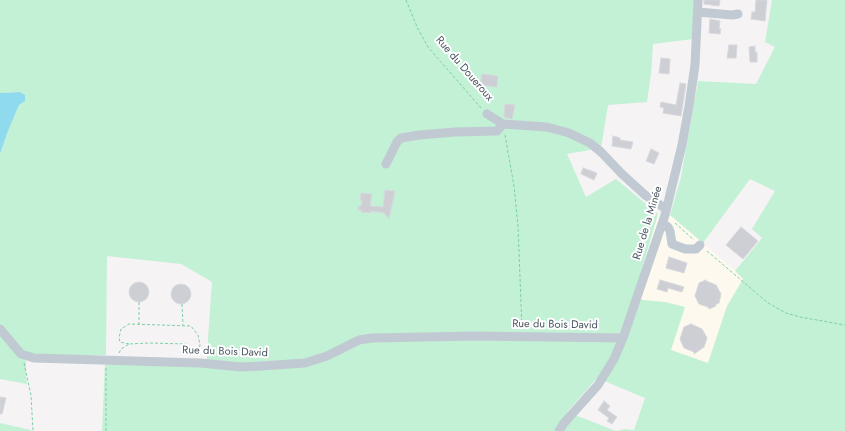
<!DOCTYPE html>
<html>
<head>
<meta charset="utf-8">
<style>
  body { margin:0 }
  canvas { display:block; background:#f5f3f3 }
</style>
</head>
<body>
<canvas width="845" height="431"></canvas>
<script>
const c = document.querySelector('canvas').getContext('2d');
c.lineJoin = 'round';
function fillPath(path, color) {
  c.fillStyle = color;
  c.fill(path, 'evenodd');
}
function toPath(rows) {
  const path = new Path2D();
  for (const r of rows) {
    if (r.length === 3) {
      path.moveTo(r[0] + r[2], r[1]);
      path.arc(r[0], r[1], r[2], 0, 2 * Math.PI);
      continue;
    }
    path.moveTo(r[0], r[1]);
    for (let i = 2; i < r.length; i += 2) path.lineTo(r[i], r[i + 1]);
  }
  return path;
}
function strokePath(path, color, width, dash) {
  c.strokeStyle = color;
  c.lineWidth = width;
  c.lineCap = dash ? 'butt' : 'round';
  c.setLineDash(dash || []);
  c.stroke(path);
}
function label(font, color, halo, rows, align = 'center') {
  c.font = font + ' Jost,sans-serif';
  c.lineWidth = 4;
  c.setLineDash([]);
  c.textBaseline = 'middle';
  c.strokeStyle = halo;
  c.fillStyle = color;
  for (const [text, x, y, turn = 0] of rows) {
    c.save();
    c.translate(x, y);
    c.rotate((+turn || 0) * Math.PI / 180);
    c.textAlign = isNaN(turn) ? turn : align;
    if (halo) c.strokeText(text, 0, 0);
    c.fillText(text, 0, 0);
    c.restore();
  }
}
const commercial = toPath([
  [658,214,670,215,744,278,727,306,708,364,671,350,644,301,633,299]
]);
const green = toPath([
  [0,0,694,0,693,39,653,44,651,74,647,102,608,105,601,148,567,154,586,197,616,179,658,214,633,299,665,302,685,307,671,350,708,363,727,306,743,279,735,271,762,238,752,229,775,191,750,179,703,243,670,215,681,177,698,81,756,84,775,47,765,42,772,0,845,0,845,431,102,431,105,362,206,367,212,282,181,264,107,256,106,355,33,355,26,360,26,376,27,384,0,379,0,154,8,131,19,105,25,100,20,92,0,93],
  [597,378,645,398,634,430,625,429,616,431,567,412],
  [0,423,31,430,31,431,0,431]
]);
const water = toPath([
  [20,92,25,95,25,101,19,105,8,131,0,154,0,93]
]);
const building = toPath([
  [704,0,720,0,719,6,704,4,704,0],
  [756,0,767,0,765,21,751,19,752,12,755,12,756,0],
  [710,19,720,21,719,29,721,29,720,34,709,33,710,19],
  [729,45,737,45,736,58,727,58,729,45],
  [755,46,755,52,757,52,757,62,750,62,749,47,755,46],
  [661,58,670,59,669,74,659,73,661,58],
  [482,74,498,76,497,87,480,85,482,74],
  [680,83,686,84,681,116,663,113,664,108,660,107,661,102,676,105,680,83],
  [505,104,515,105,512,119,504,117,505,104],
  [613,136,620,138,620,140,633,142,631,149,612,146,613,136],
  [651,149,659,153,654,164,646,161,651,149],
  [583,168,597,173,594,180,581,174,583,168],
  [385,190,395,191,389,219,384,213,371,211,371,213,361,212,361,210,358,210,359,206,361,206,362,200,360,200,361,193,372,194,370,206,383,207,385,190],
  [741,227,758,241,743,259,726,245,741,227],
  [669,257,687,263,684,273,666,268,669,257],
  [660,280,684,287,682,292,668,288,667,292,657,289,660,280],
  [706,280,706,281,716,285,721,294,719,303,715,305,716,306,709,309,708,307,699,304,695,296,699,283,706,280],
  [139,292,10],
  [181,294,10],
  [691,324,702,329,707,338,704,347,694,354,694,352,684,348,680,339,684,327,691,324],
  [0,397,6,398,2,414,0,414,0,397],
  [604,401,610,406,607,410,617,417,612,424,607,421,609,418,598,410,604,401]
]);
const path = toPath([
  [406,0,418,29,428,47,481,108],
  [505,135,514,186,518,226,522,329],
  [675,223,694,240],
  [707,251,768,303,786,313,800,317,845,325],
  [139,302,139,324],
  [182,304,183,325],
  [129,344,120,342,119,338,121,329,129,324,191,326,198,335,200,345,199,349,195,351],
  [119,353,121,349,129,344,149,343,186,344,195,351,197,355],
  [24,363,31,395,33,431],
  [106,368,106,431]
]);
const minor = toPath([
  [698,12,732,15,738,14],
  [487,114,503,124,547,127,569,133,590,143,601,152,622,174,645,195,666,209],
  [386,164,397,142,401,138,419,135,455,132,497,131,503,124],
  [663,223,668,227,670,231,672,244,685,249,696,249,700,245],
  [0,329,21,354,34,358,200,363,241,367,261,366,305,363,327,356,359,340,372,338,474,336,623,338],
  [559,431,564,423,598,385,614,359,623,338,665,215,682,145,689,106,695,65,698,0]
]);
const streetNames = [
  ["Rue du Doueroux",464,69,49],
  ["Rue de la Minée",648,223,-73],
  ["Rue du Bois David",555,325,1],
  ["Rue du Bois David",225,352,2]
];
fillPath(commercial, '#fdf9ef');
fillPath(green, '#c3f1d5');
fillPath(water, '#90daee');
fillPath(building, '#cdcfd5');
strokePath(building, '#d7d9de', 1);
strokePath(path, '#7ad0a6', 1, [3, 2]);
strokePath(minor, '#c1cad2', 9);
label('11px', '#4a5661', '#fff', streetNames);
</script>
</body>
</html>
